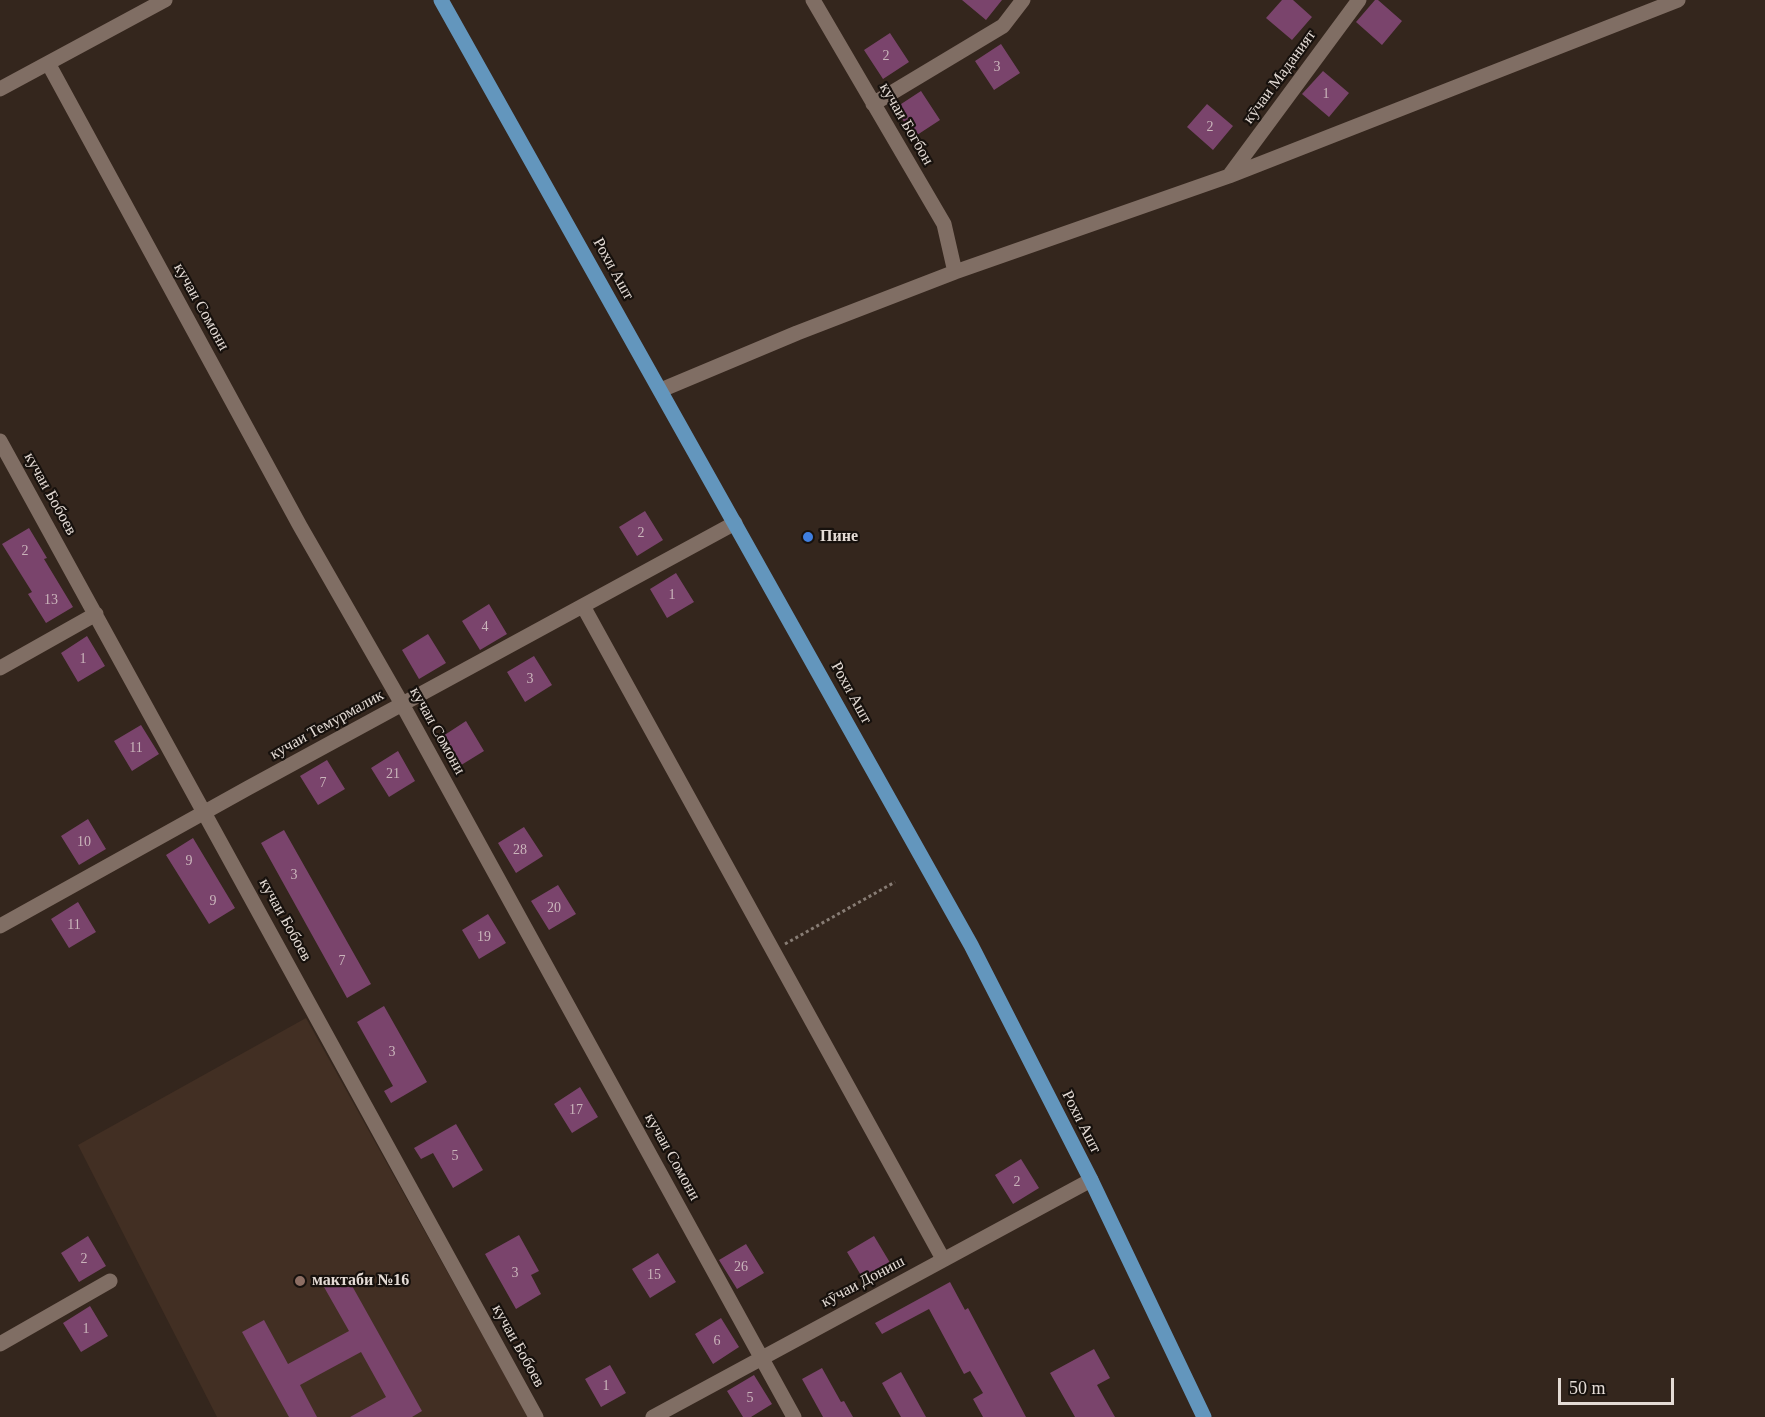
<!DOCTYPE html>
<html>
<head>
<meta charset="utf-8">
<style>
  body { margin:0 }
  #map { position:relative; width:1765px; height:1417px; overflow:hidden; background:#34261d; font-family:"Times New Roman",serif }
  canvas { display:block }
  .scale { position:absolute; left:1558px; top:1378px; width:116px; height:27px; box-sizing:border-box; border:3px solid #e4dbd5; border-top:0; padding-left:8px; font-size:18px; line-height:21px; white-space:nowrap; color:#e4dbd5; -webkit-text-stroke:4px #17110d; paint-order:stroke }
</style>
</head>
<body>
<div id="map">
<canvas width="1765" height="1417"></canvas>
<div class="scale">50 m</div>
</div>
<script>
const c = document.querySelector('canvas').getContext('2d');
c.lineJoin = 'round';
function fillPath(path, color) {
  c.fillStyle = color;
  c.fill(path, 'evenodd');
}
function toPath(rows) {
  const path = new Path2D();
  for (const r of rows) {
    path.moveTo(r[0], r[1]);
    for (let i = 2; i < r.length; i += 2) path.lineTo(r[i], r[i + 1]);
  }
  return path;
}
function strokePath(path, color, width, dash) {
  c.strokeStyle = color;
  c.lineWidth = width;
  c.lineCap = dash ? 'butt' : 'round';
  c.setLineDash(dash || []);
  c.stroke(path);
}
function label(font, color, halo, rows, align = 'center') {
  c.font = font + ' "Times New Roman",serif';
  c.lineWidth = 4.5;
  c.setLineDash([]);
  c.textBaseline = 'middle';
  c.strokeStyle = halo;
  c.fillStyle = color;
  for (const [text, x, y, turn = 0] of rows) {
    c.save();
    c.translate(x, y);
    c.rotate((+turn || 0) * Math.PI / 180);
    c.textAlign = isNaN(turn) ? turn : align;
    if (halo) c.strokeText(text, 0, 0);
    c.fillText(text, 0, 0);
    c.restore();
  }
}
const built = toPath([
  [306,1018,528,1417,217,1417,78,1145]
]);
const building = toPath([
  [962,0,1002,0,986,20],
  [1282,0,1293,0,1312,17,1292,40,1266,18],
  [1375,0,1378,0,1402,21,1382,45,1356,22],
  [890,33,909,62,883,79,864,50],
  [1001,44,1020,73,994,90,975,61],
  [1323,71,1349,93,1329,117,1302,94],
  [921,91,940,120,914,137,895,108],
  [1207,104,1233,126,1213,150,1187,127],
  [645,511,663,540,637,556,619,527],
  [29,528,47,558,44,559,73,607,46,623,28,594,32,592,2,544],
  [676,573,694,602,667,618,650,589],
  [489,604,507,634,480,650,462,621],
  [428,634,446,663,419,679,402,650],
  [87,636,105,666,78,682,61,653],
  [534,656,552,685,525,702,507,672],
  [466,721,484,751,458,767,440,738],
  [141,725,159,754,132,771,114,741],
  [398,751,415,781,389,797,371,768],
  [327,760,345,789,318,805,300,776],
  [88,819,106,849,79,865,61,836],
  [524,827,543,856,516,873,498,843],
  [284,830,371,984,347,998,261,843],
  [193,838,235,908,209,924,166,855],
  [558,885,576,914,549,930,531,901],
  [78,902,96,932,69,948,51,919],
  [488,914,506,943,479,959,462,930],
  [384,1006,427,1082,391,1103,384,1091,393,1086,357,1022],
  [580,1087,598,1117,572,1133,554,1104],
  [456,1124,483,1170,453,1188,433,1153,421,1159,414,1148],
  [1021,1159,1039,1188,1013,1204,995,1175],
  [519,1235,539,1271,531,1275,541,1294,516,1309,485,1254],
  [88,1236,106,1266,79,1282,61,1253],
  [874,1236,892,1266,865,1282,847,1252],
  [746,1244,764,1273,737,1289,719,1260],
  [658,1253,676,1282,650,1298,632,1269],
  [346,1275,422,1411,412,1417,350,1417,386,1397,361,1352,300,1385,317,1417,289,1417,242,1332,264,1320,288,1364,349,1331,324,1287],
  [950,1282,965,1310,968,1308,1026,1417,983,1417,973,1399,983,1393,970,1371,964,1374,929,1309,882,1334,875,1323],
  [90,1306,108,1336,81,1352,63,1323],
  [721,1318,739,1347,713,1364,695,1334],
  [1094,1349,1110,1378,1097,1385,1115,1417,1075,1417,1050,1373],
  [610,1365,626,1393,601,1407,585,1379],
  [822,1368,841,1402,844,1401,853,1417,823,1417,802,1379],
  [901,1372,926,1417,901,1417,882,1383],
  [754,1375,772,1404,751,1417,743,1417,727,1391]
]);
const path = toPath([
  [785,944,895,882]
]);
const minor = toPath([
  [813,0,944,224,955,272],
  [48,63,300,526,402,704,794,1417],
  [0,89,165,0],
  [873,104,1003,26,1023,0],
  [1229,176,1359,0],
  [661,390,797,333,955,272,1229,176,1678,0],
  [0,441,536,1417],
  [583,606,943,1259],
  [0,668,96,614],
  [0,926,248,788,735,523],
  [0,1344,110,1281],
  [653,1417,1091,1180]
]);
const major = toPath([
  [441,0,971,945,1091,1180,1204,1417]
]);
const markers = [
  [808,537,6,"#3f7fe0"],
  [300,1281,6,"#8d6e63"]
];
const numberNames = [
  ["2",886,56],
  ["3",997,67],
  ["1",1326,94],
  ["2",1210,127],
  ["2",641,533],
  ["2",25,551],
  ["1",672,595],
  ["13",51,600],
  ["4",485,627],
  ["1",83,659],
  ["3",530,679],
  ["11",136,748],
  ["21",393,774],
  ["7",323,783],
  ["10",84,842],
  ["28",520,850],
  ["9",189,861],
  ["3",294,875],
  ["9",213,901],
  ["20",554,908],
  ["11",74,925],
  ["19",484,937],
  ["7",342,961],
  ["3",392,1052],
  ["17",576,1110],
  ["5",455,1156],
  ["2",1017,1182],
  ["2",84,1259],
  ["26",741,1267],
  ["3",515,1273],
  ["15",654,1275],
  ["1",86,1329],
  ["6",717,1341],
  ["1",606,1386],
  ["5",750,1398]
];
const streetNames = [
  ["кӯчаи Маданият",1280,77,-54],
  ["кучаи Богбон",906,124,60],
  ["Рохи Ашт",613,269,61],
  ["кучаи Сомони",201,307,61],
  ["кучаи Бобоев",50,494,61],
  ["Рохи Ашт",851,693,61],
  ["кучаи Темурмалик",327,725,-29],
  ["кучаи Сомони",437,731,61],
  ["кучаи Бобоев",285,920,61],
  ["Рохи Ашт",1081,1122,63],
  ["кучаи Сомони",672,1157,61],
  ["кӯчаи Дониш",863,1282,-28],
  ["кучаи Бобоев",518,1346,61]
];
const poiNames = [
  ["Пине",820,537],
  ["мактаби №16",312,1281]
];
fillPath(built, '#422f23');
fillPath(building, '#7a446c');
strokePath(path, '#887d75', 3, [3, 3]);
strokePath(minor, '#806e64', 15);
strokePath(major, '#6396bd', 15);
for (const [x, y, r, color] of markers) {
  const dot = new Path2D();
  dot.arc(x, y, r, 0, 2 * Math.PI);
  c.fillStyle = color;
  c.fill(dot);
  strokePath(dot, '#17110d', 2);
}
label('14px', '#cab5bb', null, numberNames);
label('16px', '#e4dbd5', '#17110d', streetNames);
label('bold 16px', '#e4dbd5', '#17110d', poiNames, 'left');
</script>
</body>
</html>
